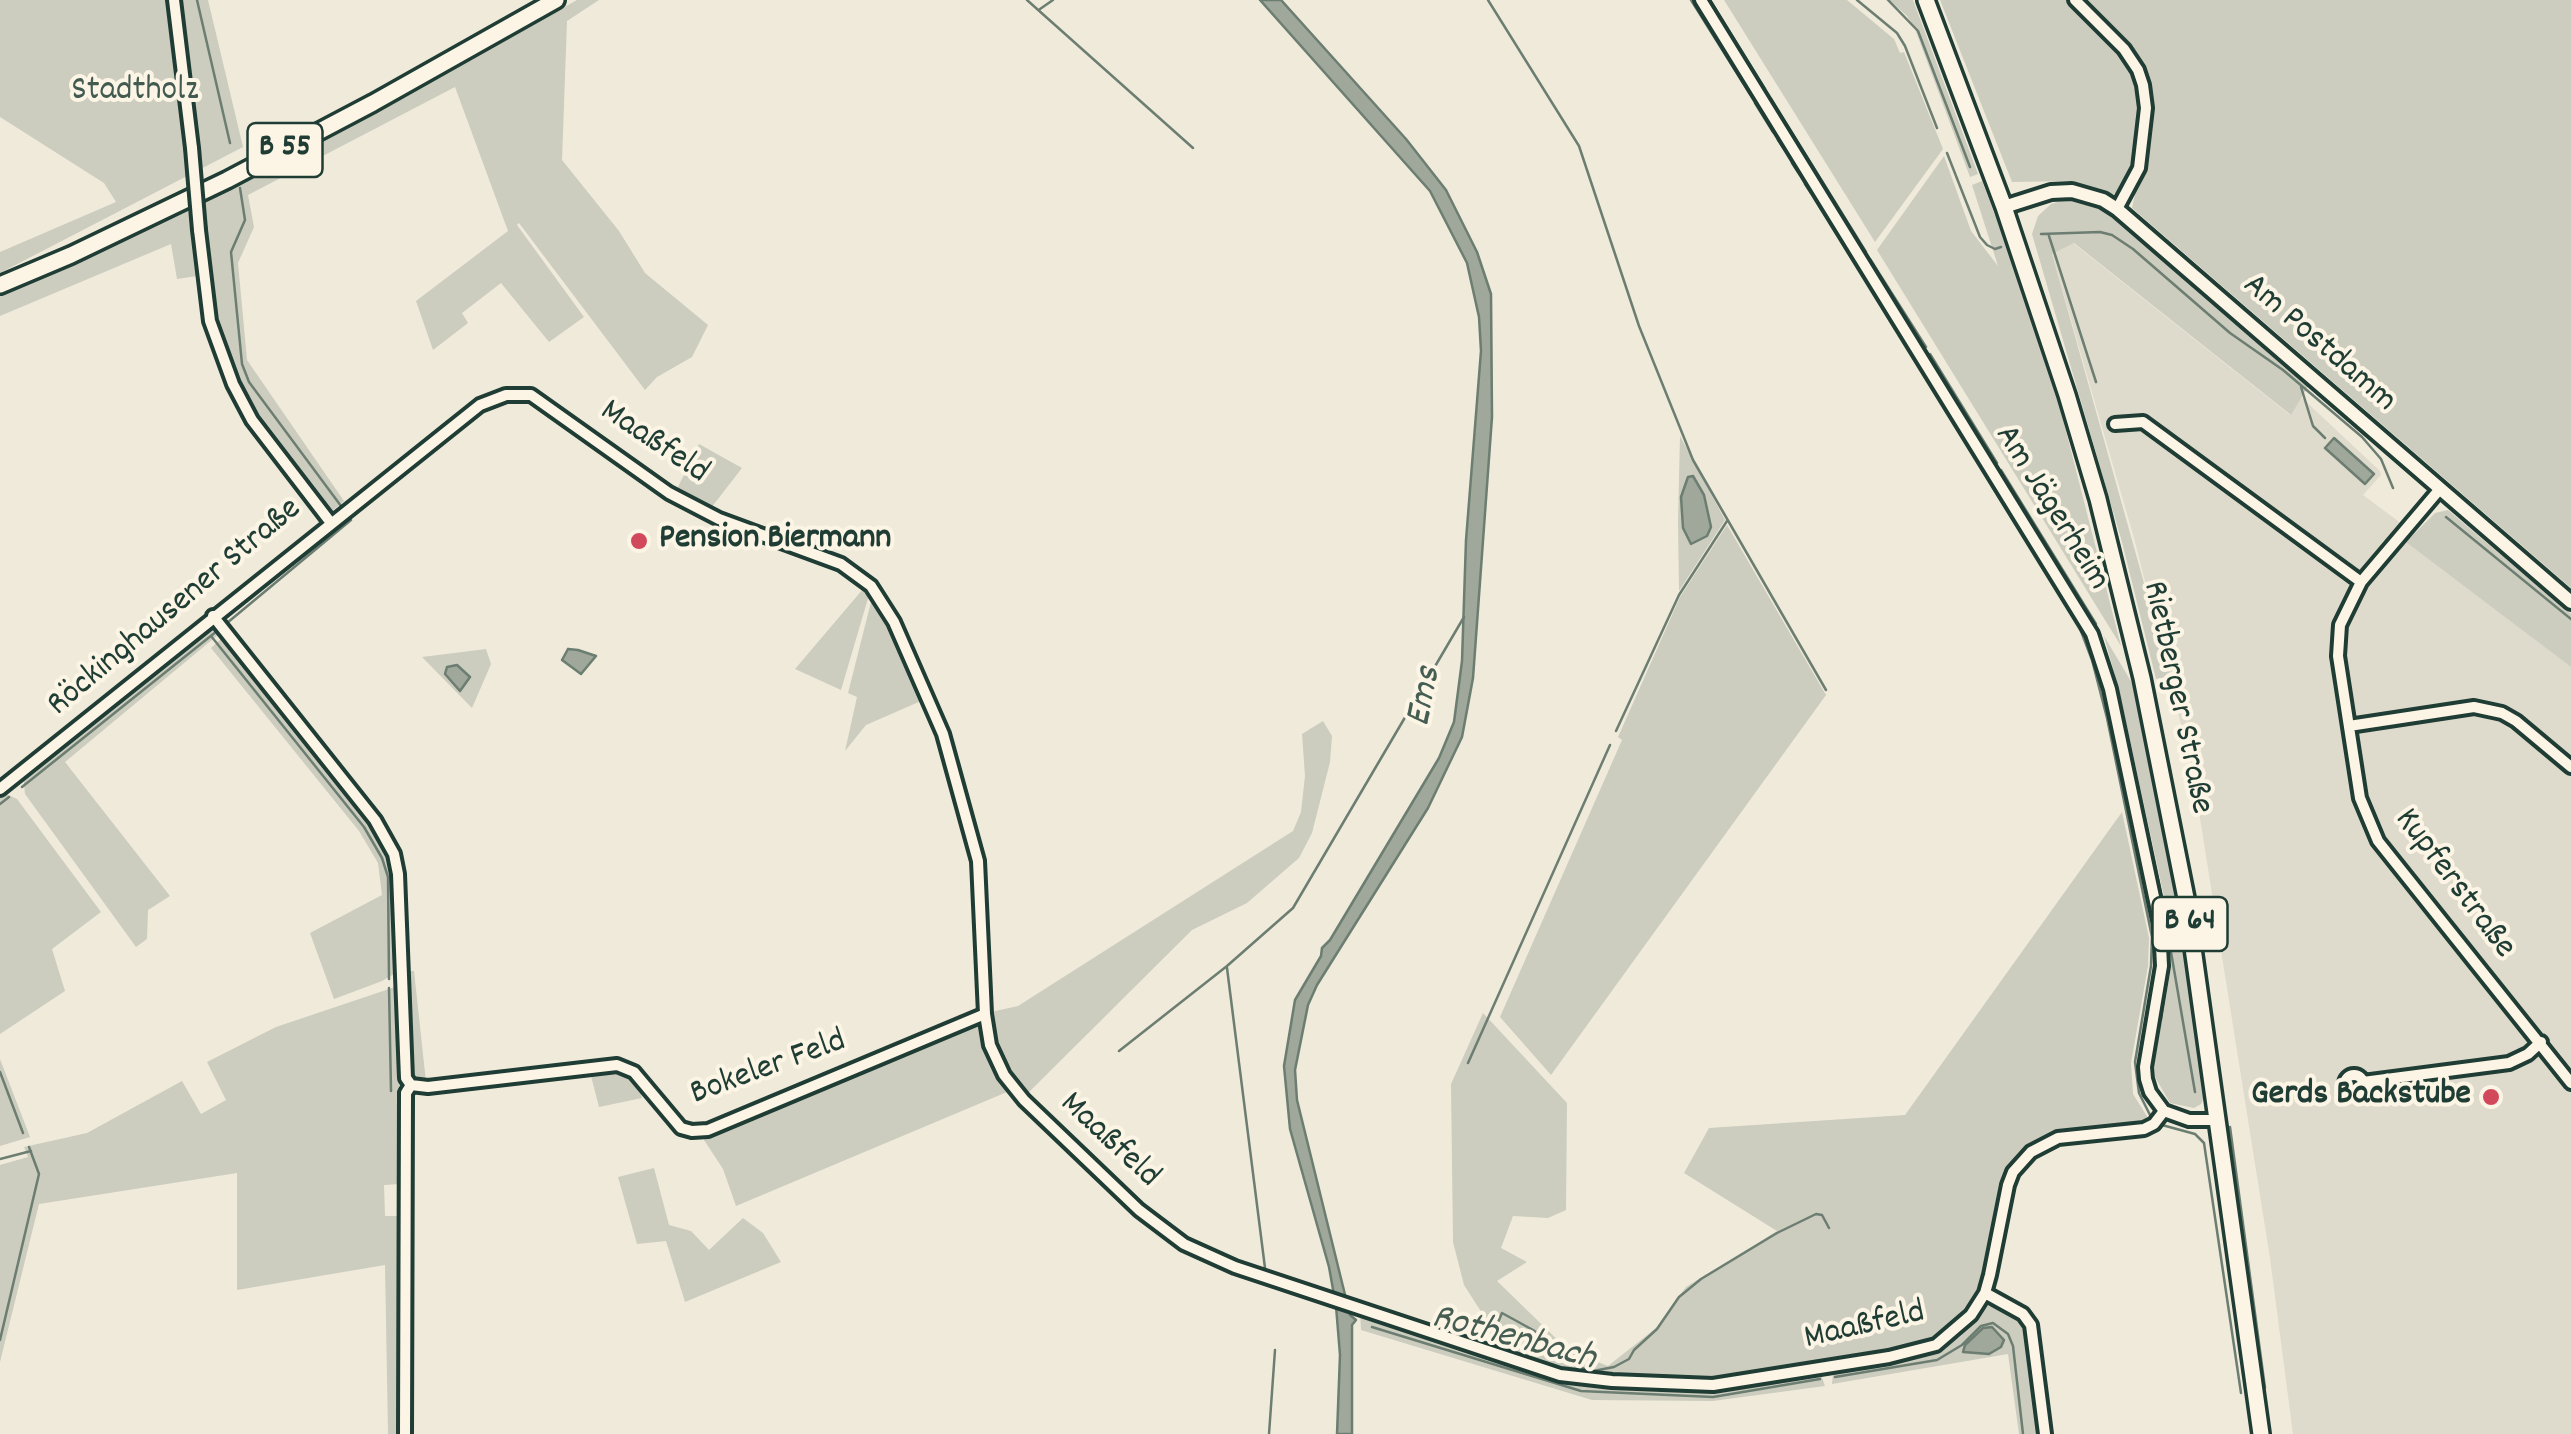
<!DOCTYPE html>
<html>
<head>
<meta charset="utf-8">
<style>
  body { margin:0 }
  canvas { display:block; background:#efeada }
</style>
</head>
<body>
<canvas width="2571" height="1434"></canvas>
<script>
const c = document.querySelector('canvas').getContext('2d');
c.lineJoin = 'round';
function fillPath(path, color) {
  c.fillStyle = color;
  c.fill(path, 'evenodd');
}
function toPath(rows) {
  const path = new Path2D();
  for (const r of rows) {
    if (r.length === 3) {
      path.moveTo(r[0] + r[2], r[1]);
      path.arc(r[0], r[1], r[2], 0, 2 * Math.PI);
      continue;
    }
    path.moveTo(r[0], r[1]);
    for (let i = 2; i < r.length; i += 2) path.lineTo(r[i], r[i + 1]);
  }
  return path;
}
function strokePath(path, color, width, dash) {
  c.strokeStyle = color;
  c.lineWidth = width;
  c.lineCap = dash ? 'butt' : 'round';
  c.setLineDash(dash || []);
  c.stroke(path);
}
function label(font, color, halo, rows, align = 'center') {
  c.font = font + ' Dekko,sans-serif';
  c.lineWidth = 8;
  c.setLineDash([]);
  c.textBaseline = 'middle';
  c.strokeStyle = halo;
  c.fillStyle = color;
  for (const [text, x, y, turn = 0] of rows) {
    c.save();
    c.translate(x, y);
    c.rotate((+turn || 0) * Math.PI / 180);
    c.textAlign = isNaN(turn) ? turn : align;
    if (halo) c.strokeText(text, 0, 0);
    c.fillText(text, 0, 0);
    c.restore();
  }
}
const built = toPath([
  [2073,243,2290,415,2301,397,2380,471,2381,475,2363,495,2414,533,2407,541,2571,667,2571,1434,2293,1434,2270,1258,2192,768,2134,538,2052,254]
]);
const green = toPath([
  [0,0,208,0,243,147,0,273,0,252,116,202,104,183,0,117],
  [577,0,599,0,567,21,562,160,619,231,645,273,708,325,692,357,657,377,645,390,519,223,517,225,584,317,549,342,501,283,462,313,468,323,433,350,416,301,508,231,455,87,248,195,254,227,238,263,247,360,344,501,330,513,259,418,222,341,211,295,203,201,377,112],
  [1724,0,1847,0,1894,39,1900,53,1904,52,1943,149,1875,242],
  [1889,0,1913,0,1978,174,1970,177,1915,29,1907,16],
  [1940,0,2571,0,2571,588,2132,208,2135,194,2125,185,2114,194,2107,194,2072,181,2012,182],
  [1944,156,1971,231,1998,266,1972,185,1982,181,2004,239,2058,400,2121,646,1877,250],
  [2064,200,2082,200,2101,207,2115,217,2310,383,2291,415,2074,243,2052,254,2170,676,2156,679,2122,542,2032,234,2038,216,2051,204],
  [189,208,197,276,177,279,171,244,0,316,0,295],
  [1680,436,1725,520,1679,591,1678,521],
  [699,444,742,468,711,508,677,489],
  [2448,510,2571,614,2571,667,2406,542,2435,513],
  [1727,525,1826,695,1551,1075,1500,1017,1622,740,1618,737,1680,597],
  [863,589,869,595,841,690,795,669],
  [871,602,887,627,921,701,866,725,845,751,857,697,848,693],
  [210,623,219,634,65,762,170,896,148,910,147,939,136,947,25,794,23,775],
  [2104,636,2132,683,2173,878,2205,1095,2201,1104,2194,1108,2170,1103,2155,1077,2154,1066,2171,967,2170,924,2119,690],
  [222,638,368,821,389,853,394,875,398,966,394,974,382,981,334,999,310,933,382,895,378,863,359,831,211,648],
  [486,649,491,664,472,708,422,657],
  [1323,721,1332,736,1330,762,1312,833,1299,858,1247,903,1192,930,1026,1095,1008,1073,994,1042,991,1012,1018,1006,1293,831,1301,812,1305,776,1302,734],
  [4,793,17,799,101,912,52,949,65,991,0,1034,0,796],
  [2122,812,2149,938,2148,966,2131,1063,2133,1094,2148,1118,2140,1125,2129,1128,2070,1131,2040,1140,2025,1151,2002,1184,1979,1292,1949,1327,1932,1340,1889,1352,1714,1378,1605,1375,1561,1369,1490,1344,1489,1324,1464,1285,1453,1242,1451,1084,1483,1013,1567,1103,1566,1210,1548,1218,1513,1216,1501,1248,1527,1262,1497,1281,1568,1350,1608,1366,1656,1328,1686,1287,1777,1231,1684,1173,1709,1128,1905,1115],
  [407,971,414,971,426,1082,420,1083,411,1073],
  [395,987,399,990,400,1184,384,1185,385,1216,399,1216,402,1434,388,1434,385,1265,237,1290,237,1173,39,1204,0,1362,0,1165,28,1157,24,1147,87,1133,182,1081,201,1114,226,1100,207,1062,276,1027],
  [975,1023,980,1027,983,1045,997,1079,1007,1092,736,1206,723,1169,704,1140,705,1135],
  [0,1059,30,1137,0,1146],
  [621,1069,638,1081,642,1098,599,1107,590,1072],
  [654,1168,669,1225,691,1231,709,1250,743,1218,763,1233,781,1262,685,1302,666,1241,637,1244,618,1177],
  [1985,1306,2004,1306,2027,1327,2042,1434,2019,1434,2008,1354,1832,1384,1833,1372,1892,1364,1939,1350,1961,1336],
  [1360,1311,1602,1384,1714,1390,1821,1375,1825,1386,1713,1401,1592,1400,1361,1330]
]);
const water = toPath([
  [1260,0,1281,0,1406,139,1446,190,1477,252,1491,294,1492,417,1473,678,1462,737,1428,808,1317,985,1308,1005,1295,1070,1297,1100,1350,1315,1356,1320,1352,1325,1352,1434,1337,1434,1340,1355,1336,1306,1329,1267,1290,1129,1284,1066,1295,1000,1321,956,1322,948,1330,940,1439,758,1454,722,1462,661,1466,540,1481,351,1479,317,1467,263,1430,191,1260,0],
  [2334,438,2374,474,2365,484,2325,448,2334,438],
  [1693,476,1704,495,1711,527,1707,536,1691,544,1683,528,1681,497,1688,477,1693,476],
  [568,649,578,650,596,656,581,674,562,660,568,649],
  [457,665,470,677,460,691,445,674,447,667,457,665],
  [1992,1327,2004,1340,2001,1347,1989,1354,1963,1352,1965,1345,1983,1328,1992,1327]
]);
const stream = toPath([
  [197,0,230,143],
  [1027,0,1193,148],
  [1488,0,1579,146,1639,326,1693,460,1826,690],
  [1691,0,1750,94],
  [1710,0,1765,89],
  [1857,0,1897,33,1905,46,1937,128],
  [1888,0,1918,31,1970,167],
  [1040,9,1053,0],
  [1771,99,1866,252],
  [1755,103,1773,132],
  [1778,140,1785,150],
  [1947,153,1980,237,1987,245,1995,249,2001,247],
  [1792,163,1798,172],
  [1805,184,1811,193],
  [240,188,245,220,231,252,242,364,249,382,341,506],
  [1815,199,1821,209],
  [2138,216,2420,460],
  [2041,234,2100,232,2112,235,2133,249,2230,333,2283,370,2362,437,2381,459,2393,488],
  [2049,236,2096,382],
  [1849,254,1857,266],
  [1870,259,1926,347],
  [1877,299,1985,472],
  [1930,354,1997,463],
  [2301,387,2313,426,2325,438],
  [2430,469,2560,582],
  [2001,470,2096,624],
  [1994,486,2079,626,2092,660,2107,718,2152,937,2151,966,2135,1062,2139,1093,2151,1117],
  [352,499,448,421],
  [2446,517,2571,619],
  [2567,588,2571,591],
  [227,623,351,520,348,516],
  [2100,634,2117,690,2168,926,2168,969,2161,1019],
  [211,636,364,827,382,858,388,877,389,979],
  [1616,731,1679,595,1727,521],
  [0,782,269,565],
  [22,787,217,631],
  [0,804,9,797],
  [2171,952,2195,1092],
  [1227,968,1265,1268],
  [389,988,391,1091],
  [1119,1051,1227,966,1293,908,1464,617],
  [1468,1063,1610,745],
  [0,1072,23,1133],
  [2162,1125,2195,1134,2204,1143,2241,1393],
  [2230,1127,2265,1388],
  [0,1159,31,1151],
  [1372,1327,1581,1391,1713,1397,1820,1379],
  [1493,1334,1502,1313,1533,1330,1588,1372,1614,1367,1629,1359,1634,1350,1657,1329,1679,1297,1701,1279,1777,1233,1816,1214,1822,1215,1829,1228],
  [0,1340,39,1174,29,1147],
  [1835,1377,1937,1360,1962,1345,1981,1326,1993,1323,2008,1334,2013,1346,2023,1434],
  [1269,1434,1275,1350]
]);
const minor = toPath([
  [174,0,192,148],
  [1701,0,2092,634,2110,689,2160,925,2162,966,2145,1067,2146,1079,2150,1092,2164,1111,2189,1120,2218,1120],
  [2075,0,2124,49,2138,70,2143,85,2146,108,2139,168,2117,209],
  [199,230,210,321,233,384,252,420,331,523],
  [2115,424,2143,422,2361,582],
  [2439,490,2361,582,2340,625,2338,656,2360,798,2378,841,2571,1083],
  [213,616,375,820,394,854,398,874,406,1078,411,1085,406,1093,405,1434],
  [2349,726,2474,707,2502,713,2516,721,2571,767],
  [0,789,480,405,506,395,531,395,669,493,719,519,841,564,871,586,894,622,943,734,978,861,985,1014,990,1045,1004,1075,1024,1100,1139,1210,1184,1244,1235,1267,1560,1375,1612,1381,1713,1385,1889,1357,1936,1345,1971,1315,1985,1293,1990,1275,2008,1185,2013,1172,2031,1152,2058,1138,2144,1129,2154,1124,2164,1111],
  [2354,1084,9],
  [2363,1082,2509,1063,2528,1054,2541,1042],
  [411,1085,428,1087,617,1065,634,1072,681,1128,692,1131,708,1130,985,1014],
  [1985,1293,2023,1314,2031,1325,2045,1434]
]);
const tertiary = toPath([
  [2004,207,2051,192,2072,191,2103,200,2117,209,2571,602]
]);
const primary = toPath([
  [1926,0,2004,207,2067,395,2098,499,2142,678,2186,898,2261,1434],
  [0,285,71,255,227,180,373,103,556,0]
]);
const minorBridge = toPath([
  [192,148,199,230]
]);
const markers = [
  [639,541,10,"#d1495b"],
  [2491,1097,10,"#d1495b"]
];
const shields = [
  [285,150,75],
  [2190,924,75]
];
const shieldNames = [
  ["B 55",285,150],
  ["B 64",2190,924]
];
const parkNames = [
  ["Stadtholz",135,93]
];
const streetNames = [
  ["Am Postdamm",2318,345,41],
  ["Maaßfeld",653,444,34],
  ["Am Jägerheim",2050,509,58],
  ["Röckinghausener Straße",176,609,-40],
  ["Rietberger Straße",2175,698,78],
  ["Kupferstraße",2453,885,53],
  ["Bokeler Feld",769,1070,-20],
  ["Maaßfeld",1108,1142,43],
  ["Maaßfeld",1865,1328,-13]
];
const poiNames = [
  ["Pension Biermann",659,541],
  ["Gerds Backstube",2471,1097,"right"]
];
const waterNames = [
  ["Ems",1427,697,-79],
  ["Rothenbach",1513,1341,15]
];
fillPath(built, '#dedbcc');
fillPath(green, '#cccdbf');
fillPath(water, '#9fa89a');
strokePath(water, '#6c7d71', 2.5);
strokePath(stream, '#6c7d71', 2.5);
strokePath(minor, '#1f3d34', 18);
strokePath(tertiary, '#1f3d34', 20);
strokePath(primary, '#1f3d34', 22);
strokePath(minor, '#fcf5e5', 10);
strokePath(tertiary, '#fcf5e5', 12);
strokePath(primary, '#fcf5e5', 15);
strokePath(minorBridge, '#1f3d34', 18, []);
strokePath(minorBridge, '#fcf5e5', 10);
for (const [x, y, r, color] of markers) {
  const dot = new Path2D();
  dot.arc(x, y, r, 0, 2 * Math.PI);
  c.fillStyle = color;
  c.fill(dot);
  strokePath(dot, '#fcf5e5', 4);
}
for (const [x, y, w] of shields) {
  const box = new Path2D();
  box.roundRect(x - w / 2, y - 27, w, 54, 8);
  c.fillStyle = '#fcf5e5';
  c.fill(box);
  strokePath(box, '#1f3d34', 2.5);
}
label('bold 32px', '#1f3d34', null, shieldNames);
label('35px', '#425a50', '#fcf5e5', parkNames);
label('35px', '#1f3d34', '#fcf5e5', streetNames);
label('bold 35px', '#1f3d34', '#fcf5e5', poiNames, 'left');
label('italic 38px', '#455d53', '#fcf5e5', waterNames);
</script>
</body>
</html>
